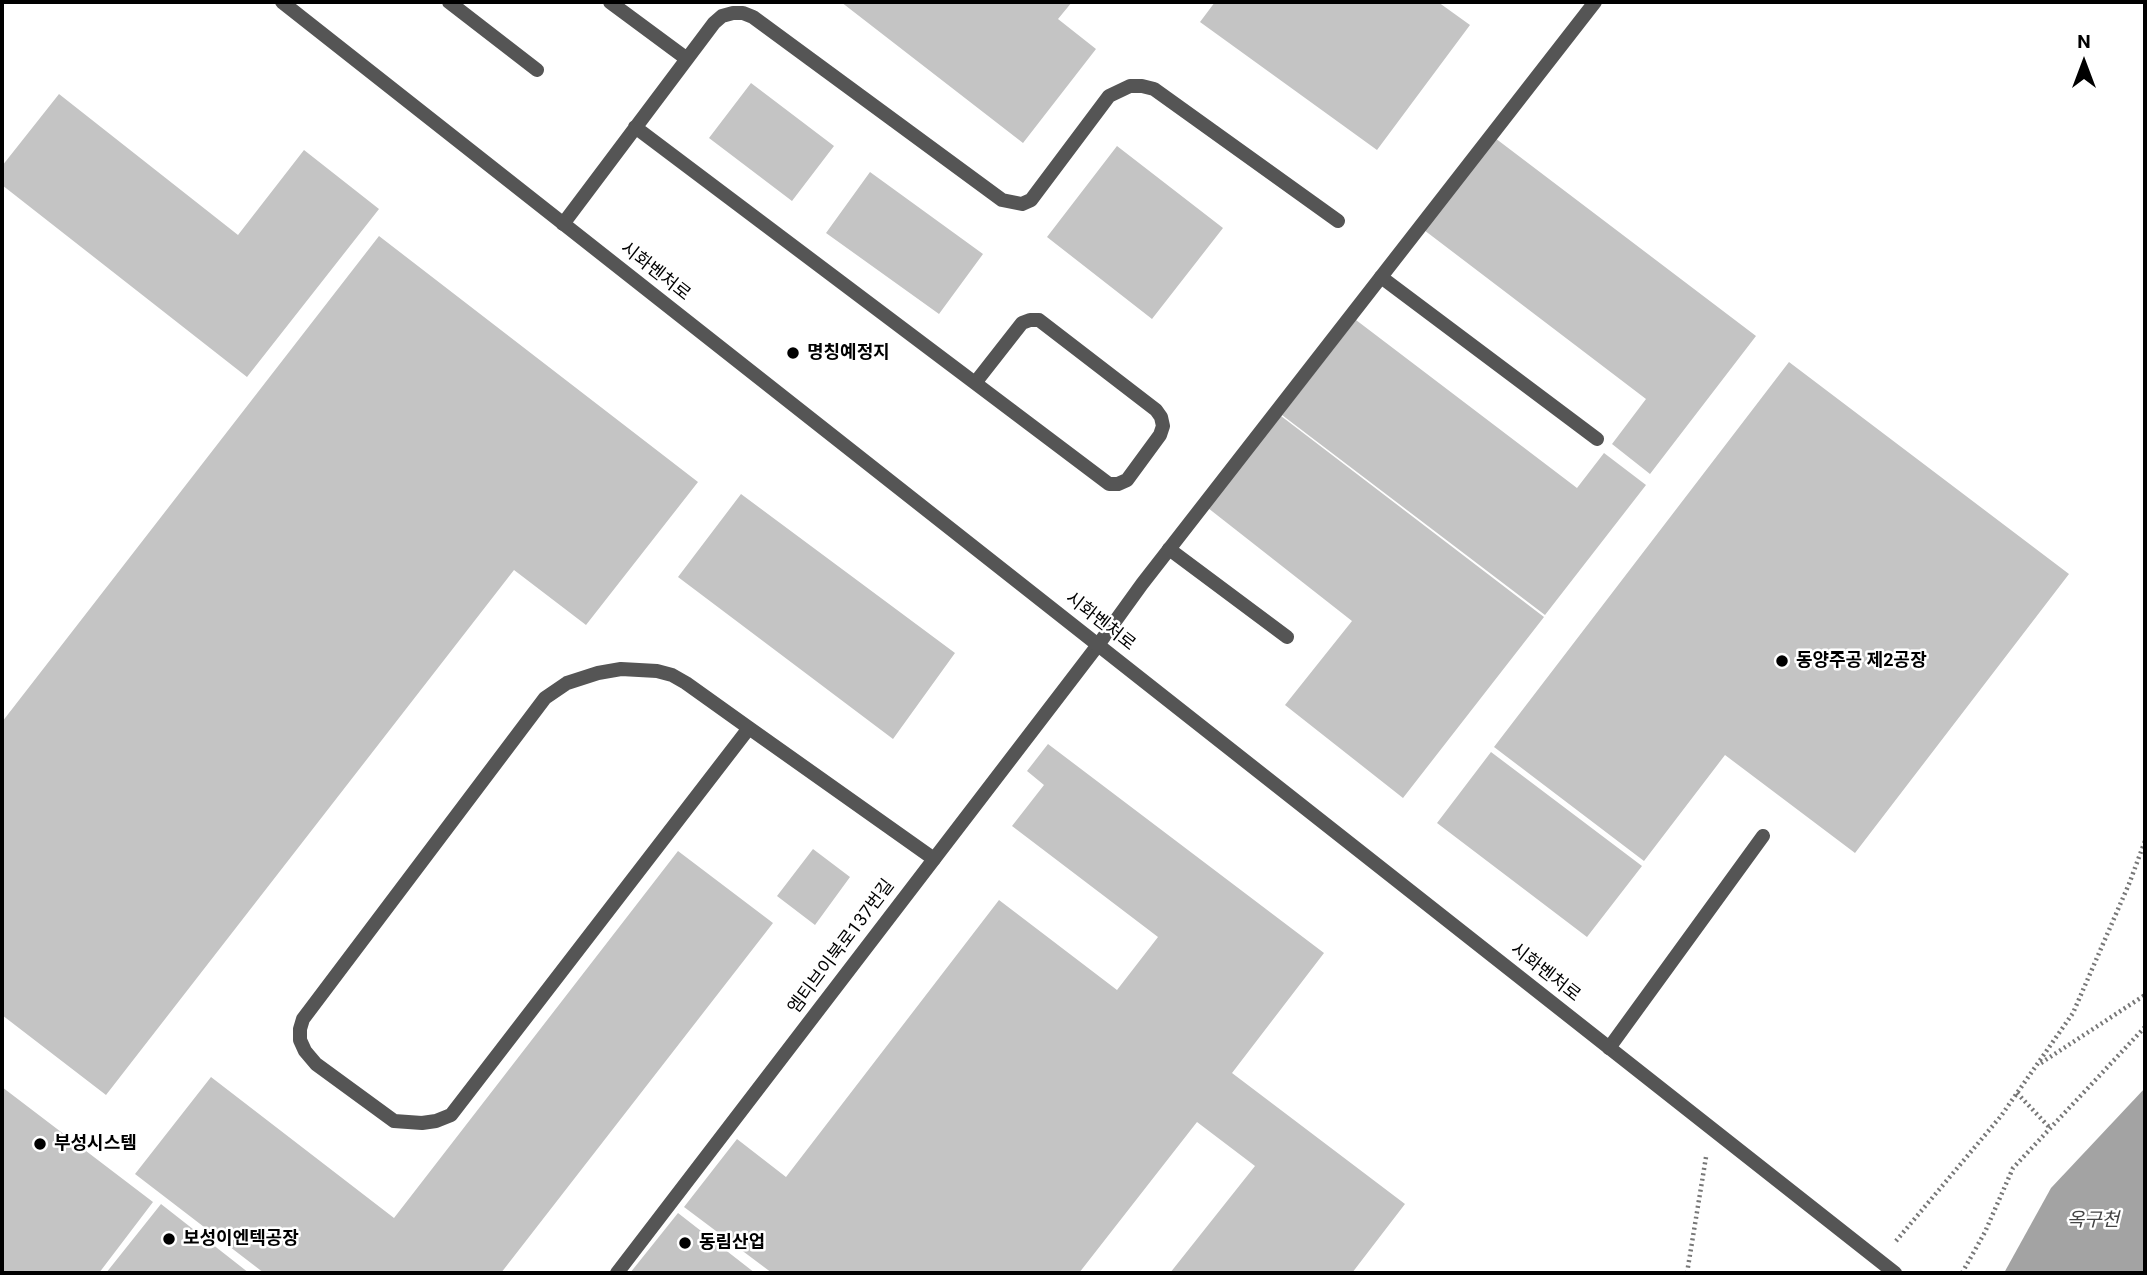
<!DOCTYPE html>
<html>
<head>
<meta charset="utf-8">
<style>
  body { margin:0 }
  #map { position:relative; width:2147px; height:1275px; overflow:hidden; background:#fff; font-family:Roboto,sans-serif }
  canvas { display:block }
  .frame { position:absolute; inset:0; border:4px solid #000; pointer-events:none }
  .north { position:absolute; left:2049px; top:28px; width:70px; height:70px; -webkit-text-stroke:5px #fff; paint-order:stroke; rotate:0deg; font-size:19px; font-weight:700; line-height:28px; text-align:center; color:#000 }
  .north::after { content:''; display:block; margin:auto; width:24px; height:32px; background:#000; clip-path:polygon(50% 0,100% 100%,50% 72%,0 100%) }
</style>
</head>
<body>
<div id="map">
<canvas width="2147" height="1275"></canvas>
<div class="frame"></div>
<div class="north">N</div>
</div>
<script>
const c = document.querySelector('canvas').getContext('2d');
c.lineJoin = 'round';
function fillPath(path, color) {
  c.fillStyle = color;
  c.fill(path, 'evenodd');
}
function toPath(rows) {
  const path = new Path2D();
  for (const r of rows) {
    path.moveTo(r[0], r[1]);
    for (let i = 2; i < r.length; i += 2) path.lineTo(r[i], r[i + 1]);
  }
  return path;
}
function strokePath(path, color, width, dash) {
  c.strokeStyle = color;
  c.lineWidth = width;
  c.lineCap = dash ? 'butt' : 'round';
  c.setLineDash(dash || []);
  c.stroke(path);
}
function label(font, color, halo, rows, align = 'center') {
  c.font = font + ' Roboto,"Noto Sans KR",sans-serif';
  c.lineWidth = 5;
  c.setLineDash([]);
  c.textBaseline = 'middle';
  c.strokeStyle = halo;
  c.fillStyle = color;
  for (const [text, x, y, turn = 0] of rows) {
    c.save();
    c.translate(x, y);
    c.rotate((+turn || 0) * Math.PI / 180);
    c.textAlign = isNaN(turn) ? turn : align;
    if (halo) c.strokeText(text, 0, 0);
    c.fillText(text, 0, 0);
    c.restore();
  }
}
const water = toPath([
  [2145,1088,2145,1273,2004,1273,2051,1188]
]);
const building = toPath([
  [841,2,1072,2,1058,19,1096,49,1023,143],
  [1215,2,1438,2,1470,25,1377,150,1200,22],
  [751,83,834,146,792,201,709,138],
  [59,94,238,235,304,150,379,209,247,377,2,185,2,166],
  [1495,138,1756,336,1650,474,1612,444,1646,399,1424,230],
  [1117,146,1223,228,1152,319,1047,237],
  [870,172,983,254,939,314,826,233],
  [379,236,698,482,586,625,514,570,106,1095,2,1015,2,722],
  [1356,320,1577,488,1604,453,1646,485,1545,615,1282,415],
  [1789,362,2069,574,1855,853,1725,755,1644,861,1494,747],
  [1281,416,1544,617,1403,798,1285,705,1352,621,1208,508],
  [741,494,955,653,893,739,678,577],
  [1048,744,1324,953,1232,1073,1405,1204,1352,1273,1170,1273,1255,1166,1197,1122,1079,1273,772,1273,684,1207,737,1139,786,1177,999,900,1117,990,1158,937,1012,826,1044,785,1027,771],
  [1491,752,1642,866,1587,937,1437,823],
  [813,849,850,877,815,925,777,896],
  [678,851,773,923,501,1273,264,1273,135,1174,211,1077,394,1218],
  [2,1087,153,1202,99,1273,2,1273],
  [161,1204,249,1273,106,1273],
  [678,1213,755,1273,630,1273]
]);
const path = toPath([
  [2041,1063,2145,995],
  [2017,1093,2050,1128],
  [1896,1241,2001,1116,2073,1013,2129,884,2145,841],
  [1687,1273,1706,1157],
  [1962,1273,1985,1232,2013,1168,2145,1027]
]);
const service = toPath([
  [449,2,537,70],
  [610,2,687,59],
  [635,127,975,383,1109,484,1118,484,1127,480,1160,435,1163,426,1161,417,1156,410,1039,320,1030,320,1022,323,975,383],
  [563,224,714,23,722,16,733,13,743,13,753,17,1002,200,1022,204,1031,200,1109,96,1130,86,1142,86,1154,89,1338,221],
  [1381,277,1597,439],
  [1169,549,1287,637],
  [749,728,451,1115,436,1121,422,1123,394,1121,316,1064,305,1051,300,1040,300,1029,303,1019,545,698,567,683,598,673,621,669,657,671,672,675,686,683,749,728,934,859],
  [1609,1048,1763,836]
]);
const minor = toPath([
  [617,1273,1098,645,1142,584,1595,2]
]);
const tertiary = toPath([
  [282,2,1895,1273]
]);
const markers = [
  [793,353,7,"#000"],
  [1782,661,7,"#000"],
  [40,1144,7,"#000"],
  [169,1239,7,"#000"],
  [685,1243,7,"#000"]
];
const streetNames = [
  ["시화벤처로",655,272,38],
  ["시화벤처로",1100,622,38],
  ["엠티브이북로137번길",842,947,-53],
  ["시화벤처로",1545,973,38]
];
const poiNames = [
  ["명칭예정지",807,353],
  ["동양주공 제2공장",1796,661],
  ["부성시스템",54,1144],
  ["보성이엔텍공장",183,1239],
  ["동림산업",699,1243]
];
const waterNames = [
  ["옥구천",2093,1221]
];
fillPath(water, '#a3a3a3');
fillPath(building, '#c4c4c4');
strokePath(path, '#777', 4.5, [2, 3.5]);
strokePath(service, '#555', 14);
strokePath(minor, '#555', 14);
strokePath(tertiary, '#555', 14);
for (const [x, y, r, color] of markers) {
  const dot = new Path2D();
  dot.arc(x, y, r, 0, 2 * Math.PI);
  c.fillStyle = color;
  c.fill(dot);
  strokePath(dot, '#fff', 2.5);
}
label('18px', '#000', '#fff', streetNames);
label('bold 18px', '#000', '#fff', poiNames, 'left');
label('italic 19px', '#444', '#fff', waterNames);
</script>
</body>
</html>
